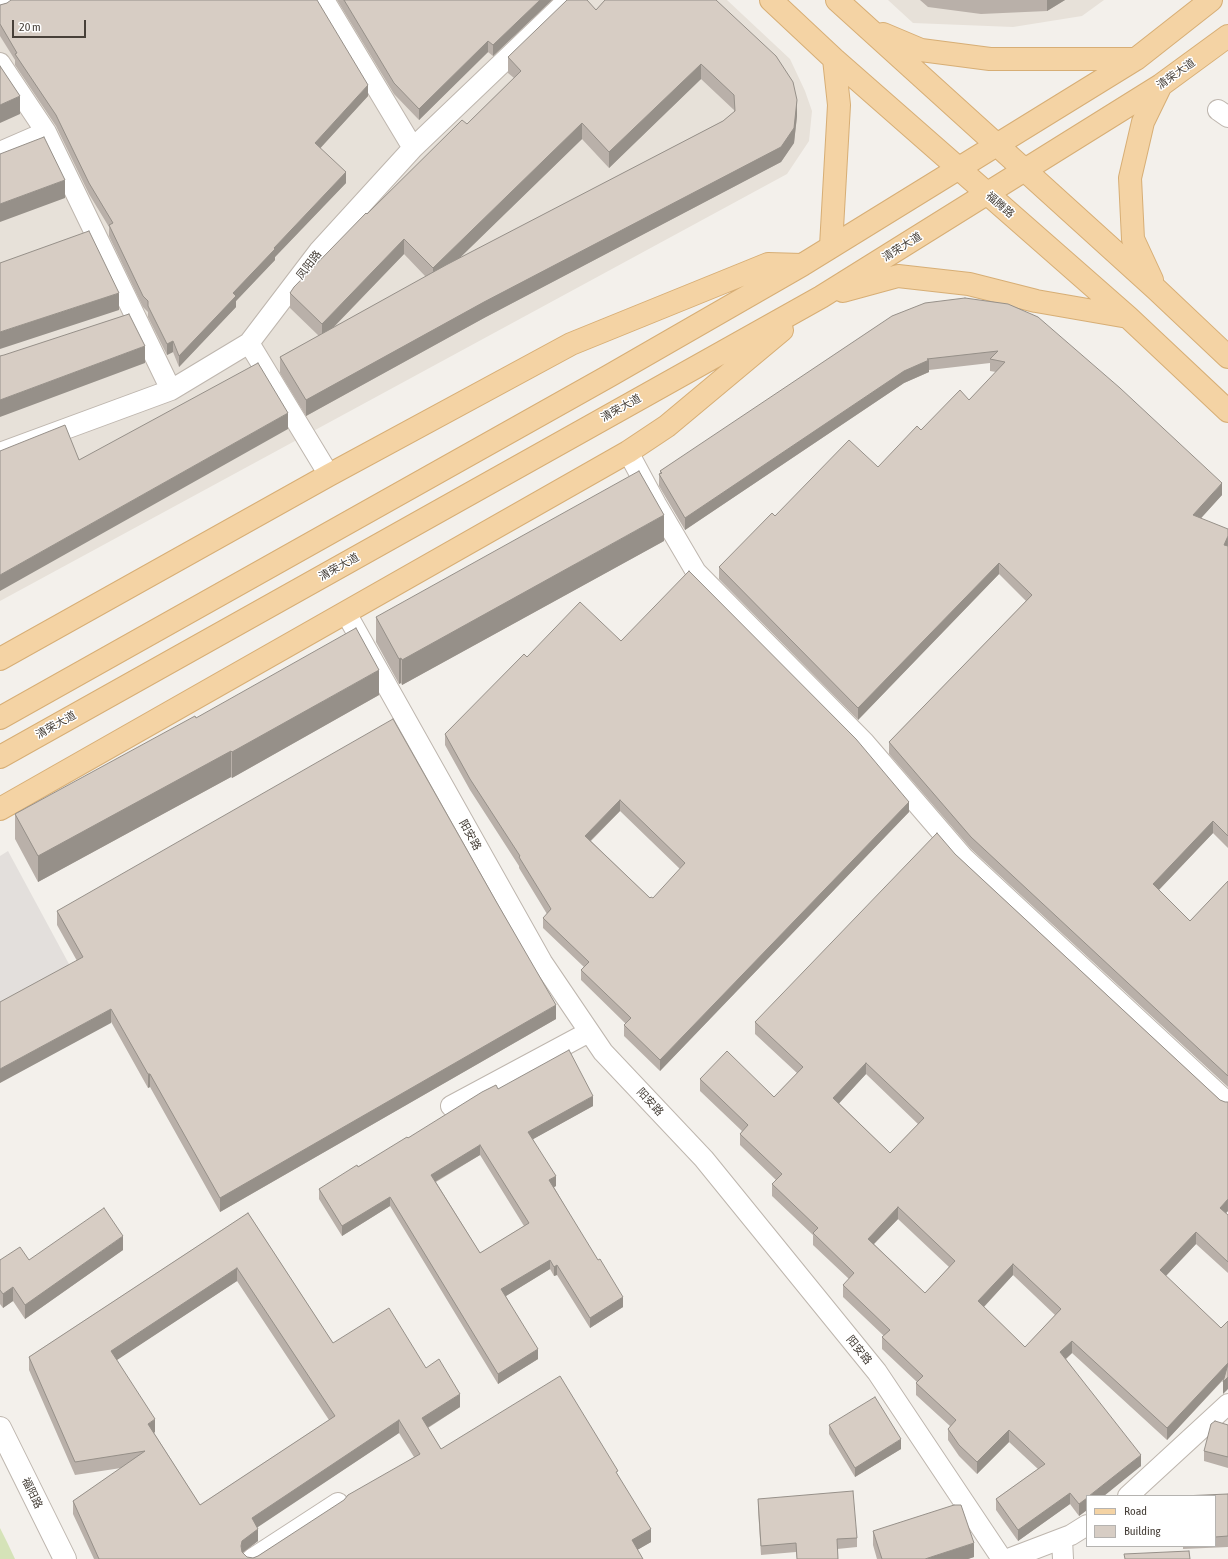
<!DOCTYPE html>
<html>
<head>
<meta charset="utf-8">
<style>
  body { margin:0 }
  #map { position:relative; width:1228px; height:1559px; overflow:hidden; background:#f3f0eb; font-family:"Asap Condensed",sans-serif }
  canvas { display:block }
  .legend { position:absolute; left:1086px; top:1495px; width:130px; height:52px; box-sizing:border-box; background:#fff; border:1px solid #b5b3b0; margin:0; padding:5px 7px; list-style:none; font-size:12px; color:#474039 }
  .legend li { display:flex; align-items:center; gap:8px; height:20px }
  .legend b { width:20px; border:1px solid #b5b3b0 }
  .scale { position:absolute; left:12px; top:20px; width:74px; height:18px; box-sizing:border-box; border:2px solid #474039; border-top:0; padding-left:5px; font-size:12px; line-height:14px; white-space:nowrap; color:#474039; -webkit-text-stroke:3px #fff; paint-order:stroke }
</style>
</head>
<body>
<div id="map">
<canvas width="1228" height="1559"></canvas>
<ul class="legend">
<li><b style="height:5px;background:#f4d3a4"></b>Road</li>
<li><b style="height:11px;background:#d7cdc4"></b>Building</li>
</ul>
<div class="scale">20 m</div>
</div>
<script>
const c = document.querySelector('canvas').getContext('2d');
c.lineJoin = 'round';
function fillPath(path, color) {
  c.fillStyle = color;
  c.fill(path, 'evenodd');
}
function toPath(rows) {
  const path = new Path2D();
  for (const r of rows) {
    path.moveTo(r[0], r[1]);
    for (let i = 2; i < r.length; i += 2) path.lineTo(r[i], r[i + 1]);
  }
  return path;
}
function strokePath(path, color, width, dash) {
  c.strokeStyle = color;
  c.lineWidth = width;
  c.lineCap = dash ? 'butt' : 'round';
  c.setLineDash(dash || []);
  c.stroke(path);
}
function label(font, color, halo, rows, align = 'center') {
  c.font = font + ' "Asap Condensed","Noto Sans SC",sans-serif';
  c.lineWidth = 3;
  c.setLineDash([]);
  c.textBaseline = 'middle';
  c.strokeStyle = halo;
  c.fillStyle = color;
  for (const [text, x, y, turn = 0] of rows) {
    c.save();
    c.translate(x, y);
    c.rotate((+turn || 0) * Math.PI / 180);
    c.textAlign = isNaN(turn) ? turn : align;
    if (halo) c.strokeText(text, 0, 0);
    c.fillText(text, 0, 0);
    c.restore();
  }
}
const residential = toPath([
  [0,0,727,0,790,59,805,91,812,111,809,141,787,174,0,601],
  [888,0,1104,0,1082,16,1013,27,913,23]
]);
const industrial = toPath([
  [8,851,103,1027,0,1083,0,856]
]);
const green = toPath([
  [0,1528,7,1542,15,1559,0,1559]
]);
const minor = toPath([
  [324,0,413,148],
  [0,5,7,0],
  [0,63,46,132,171,390],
  [1218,110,1228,117],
  [0,152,46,132],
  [249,343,329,475],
  [628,452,656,504,696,572,864,742,963,857,1228,1103],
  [0,453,171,390,249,343,319,251,413,148,568,0],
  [346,613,542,962,603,1052,704,1159,877,1372,1002,1559],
  [451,1106,589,1032],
  [1128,1496,1228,1404],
  [1062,1539,1063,1559],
  [252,1559,338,1503],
  [1008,1559,1071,1535,1087,1525]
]);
const tertiary = toPath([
  [0,1428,65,1559]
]);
const primary = toPath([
  [771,0,834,59,1128,317,1228,411],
  [837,0,1156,289,1228,357],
  [883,34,921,50,990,59,1136,59],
  [831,246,839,105,834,59],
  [1152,280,1133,239,1130,178,1143,122,1161,85],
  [843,291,898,276,969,284,1036,301,1128,317],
  [0,659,329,475,571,344,768,264,802,265],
  [0,718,609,376,802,265,1136,59,1211,0],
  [0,757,821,297,1161,85,1228,36],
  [0,809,628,452,667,426,782,330]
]);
const wall = toPath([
  [337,0,552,0,493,56,488,52,419,120,394,94],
  [605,0,797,116,794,143,781,162,484,318,306,416,280,373,280,357,319,336,290,308,290,293,367,214,467,124,514,78,508,73,508,57,596,10],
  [701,79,734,110,734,112,723,121,457,260,582,139,609,168],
  [404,254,426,277,333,328],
  [920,0,1065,0,1047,11,981,14,928,7],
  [7,3,368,96,320,148,346,183,275,257,275,260,236,301,236,307,179,367,173,352,167,355,148,317,148,312,143,307,109,236,109,227,89,194,56,126,15,65,15,60,0,36,0,5],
  [925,303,1222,495,1201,518,1228,536,1228,848,1213,833,1159,890,1190,921,1228,881,1228,1087,971,849,889,754,889,742,1026,601,999,574,858,720,719,579,719,567,775,516,878,467,921,430,969,400,996,372,990,371,990,363,929,370,929,372,904,383,685,530,659,486,659,474,660,473,660,471],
  [664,541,402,685,401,683,399,684,376,642,376,617],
  [621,641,909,812,660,1071,624,1036,624,1025,626,1024,581,980,581,970,584,967,543,928,543,918,547,914,519,868,519,866,470,790,445,745,445,734,527,657],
  [620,811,680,869,653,898,650,898,591,841],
  [379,695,232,778,231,777,38,882,15,839,15,814,196,718],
  [955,854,1220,1100,1225,1102,1228,1102,1228,1211,1226,1213,1228,1215,1228,1273,1196,1244,1166,1276,1221,1328,1228,1321,1223,1394,1224,1379,1167,1440,1072,1353,1066,1359,1141,1466,1087,1496,1087,1510,1079,1516,1070,1504,1018,1541,996,1510,996,1499,1038,1469,1009,1442,977,1474,959,1456,948,1440,948,1429,950,1426,916,1395,916,1383,917,1382,882,1349,882,1337,884,1336,843,1297,843,1285,849,1279,813,1245,813,1235,772,1196,772,1184,776,1180,740,1145,740,1134,742,1131,700,1091,700,1079,774,1097,797,1073,755,1034,755,1022],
  [866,1074,918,1124,890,1153,839,1103],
  [898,1219,949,1267,925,1293,874,1244],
  [1013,1275,1055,1315,1025,1347,984,1307],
  [57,911,556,1019,220,1212,150,1087,148,1088,57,925],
  [498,1089,593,1106,533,1139,556,1186,554,1187,623,1307,590,1328,557,1275,554,1276,550,1269,506,1296,538,1359,498,1384,390,1206,342,1236,319,1199,319,1189,408,1138],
  [480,1155,524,1226,480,1253,436,1182],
  [248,1213,333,1343,426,1368,460,1407,428,1428,441,1449,618,1475,651,1542,637,1550,643,1559,94,1559,73,1514,73,1501,121,1468,75,1475,29,1370,29,1357],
  [237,1281,329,1420,200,1505,154,1433,155,1432,116,1360],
  [399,1433,414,1457,258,1556,253,1558,247,1557,243,1553,258,1541,257,1527],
  [123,1250,25,1319,13,1301,3,1308,0,1304,0,1260,29,1260],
  [829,1425,901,1449,855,1477,829,1434],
  [1228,1425,1228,1468,1204,1461,1204,1451],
  [1228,1494,1228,1547,1183,1549,1183,1546,1215,1546,1215,1496],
  [758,1499,857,1538,857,1547,837,1549,838,1559,797,1559,796,1552,761,1555,758,1509],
  [873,1531,974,1557,968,1559,877,1559,873,1545]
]);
const shadedWall = toPath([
  [540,0,552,0,493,56,493,45],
  [1047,0,1065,0,1047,11],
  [488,41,488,52,419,120,419,109],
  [701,64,701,79,609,168,609,152],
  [368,85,368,96,315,154,315,143],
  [20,96,20,114,0,123,0,105],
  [797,100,797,116,794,143,781,162,484,318,306,416,306,400],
  [582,123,582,139,433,284,433,268],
  [346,172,346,183,275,257,275,260,236,301,236,307,179,367,179,356,233,293,274,248],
  [65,180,65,198,0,222,0,204],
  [404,239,404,254,322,339,322,324],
  [119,293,119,310,0,349,0,332],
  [173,341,173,352,167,355,167,344],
  [145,346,145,363,0,417,0,400],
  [929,360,929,372,904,383,685,530,685,518,904,371],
  [288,413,288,429,0,591,0,575],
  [1222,483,1222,495,1193,527,1193,515],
  [664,515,664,541,402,685,402,660],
  [1228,536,1228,547,1224,545],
  [999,563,999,574,858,720,858,708],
  [401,658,401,683,399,684,399,659],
  [379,670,379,695,232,778,232,752],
  [231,751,231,777,38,882,38,856],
  [620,800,620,811,585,846,585,836],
  [909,802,909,812,660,1071,660,1060],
  [1213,821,1213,833,1153,896,1153,884],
  [556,1005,556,1019,220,1212,220,1198],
  [111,1009,111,1023,0,1083,0,1069],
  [866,1063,866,1074,833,1110,833,1098],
  [148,1074,150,1074,150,1087,148,1088],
  [593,1096,593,1106,528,1142,528,1132],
  [480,1145,480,1155,431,1184,431,1175],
  [556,1176,556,1186,549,1190,549,1180],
  [390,1197,390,1206,342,1236,342,1226],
  [1228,1199,1228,1211,1220,1219,1220,1208],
  [898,1207,898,1219,868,1250,868,1239],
  [1196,1232,1196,1244,1160,1282,1160,1270],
  [123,1236,123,1250,25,1319,25,1305],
  [550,1260,550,1269,501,1299,501,1289],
  [1013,1264,1013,1275,978,1313,978,1301],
  [557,1265,557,1275,554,1276,554,1267],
  [237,1268,237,1281,111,1364,111,1351],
  [13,1287,13,1301,3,1308,3,1294],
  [623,1297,623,1307,590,1328,590,1318],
  [1072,1341,1072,1353,1060,1364,1060,1352],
  [538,1349,538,1359,498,1384,498,1374],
  [1228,1363,1228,1374,1167,1440,1167,1428],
  [1228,1377,1228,1389,1223,1394,1223,1382],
  [460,1394,460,1407,422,1431,422,1418],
  [155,1419,155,1432,148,1437,148,1424],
  [399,1420,399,1433,252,1531,252,1518],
  [1009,1430,1009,1442,977,1474,977,1462],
  [901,1439,901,1449,855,1477,855,1468],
  [1141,1455,1141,1466,1104,1496,1089,1496],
  [1070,1493,1070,1504,1018,1541,1018,1530],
  [1087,1498,1087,1510,1079,1516,1079,1504],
  [258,1529,258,1541,242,1553,241,1546,242,1541],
  [651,1529,651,1542,632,1553,632,1540],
  [974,1543,974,1557,968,1559,925,1559]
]);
const building = toPath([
  [11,0,317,0,368,85,315,143,346,172,274,248,275,249,233,293,236,296,179,356,173,341,167,344,148,306,148,301,143,296,109,225,113,223,89,183,56,115,15,54,17,53,0,24,0,5,7,3,11,0],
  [344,0,540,0,493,45,488,41,419,109,394,83,344,0],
  [567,0,587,0,596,10,605,0,716,0,776,56,793,82,797,100,794,128,781,147,484,302,306,400,280,357,446,265,723,121,735,111,734,95,701,64,609,152,582,123,433,268,404,239,322,324,290,293,294,287,366,213,367,214,462,120,467,124,521,71,508,57,567,0],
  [0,66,20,96,0,105,0,66],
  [44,137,65,180,0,204,0,154,44,137],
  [89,231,119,293,0,332,0,263,89,231],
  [965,298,1008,304,1038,317,1120,388,1222,483,1193,515,1228,529,1228,536,1224,545,1228,546,1228,836,1213,821,1153,884,1190,921,1228,881,1228,1076,971,837,889,742,1032,595,999,563,858,708,719,567,772,513,775,516,849,440,878,467,917,426,921,430,960,390,969,400,1005,362,990,359,998,351,927,359,929,360,904,371,685,518,659,474,662,473,660,471,892,316,925,303,965,298],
  [129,314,145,346,0,400,0,356,4,355,129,314],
  [258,363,288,413,0,575,0,451,65,425,79,460,258,363],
  [639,471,664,515,402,660,401,658,399,659,376,617,639,471],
  [689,571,856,739,909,802,660,1060,624,1025,631,1018,581,970,589,962,543,918,551,909,519,857,520,856,470,779,445,734,524,654,527,657,580,602,621,641,689,571],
  [620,800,685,863,653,898,651,897,650,898,585,836,620,800],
  [356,628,379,670,232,752,231,751,38,856,15,814,195,716,196,718,356,628],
  [393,719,497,903,556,1005,220,1198,150,1074,148,1074,111,1009,0,1069,0,1002,83,957,57,911,393,719],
  [937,833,955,854,1220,1100,1225,1102,1228,1102,1228,1199,1220,1208,1228,1215,1228,1262,1196,1232,1160,1270,1221,1328,1228,1321,1228,1363,1167,1428,1072,1341,1060,1352,1141,1455,1089,1496,1087,1496,1087,1498,1079,1504,1070,1493,1018,1530,996,1499,1045,1464,1009,1430,977,1462,959,1445,948,1429,956,1420,916,1383,923,1376,882,1337,890,1330,843,1285,854,1273,813,1233,818,1228,772,1184,782,1174,740,1134,748,1125,700,1079,727,1051,774,1097,803,1067,755,1022,937,833],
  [866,1063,924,1118,890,1153,833,1098,866,1063],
  [898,1207,955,1261,925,1293,868,1239,898,1207],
  [1013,1264,1061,1309,1025,1347,978,1301,1013,1264],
  [569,1050,593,1096,528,1132,556,1176,549,1180,598,1260,600,1259,623,1297,590,1318,557,1265,554,1267,550,1260,501,1289,538,1349,498,1374,390,1197,342,1226,319,1189,357,1165,358,1167,407,1137,408,1138,482,1092,496,1085,498,1089,569,1050],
  [480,1145,529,1223,480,1253,431,1175,480,1145],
  [104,1208,123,1236,25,1305,13,1287,3,1294,0,1290,0,1260,20,1247,29,1260,104,1208],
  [248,1213,333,1343,389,1308,426,1368,439,1359,460,1394,422,1418,441,1449,560,1376,618,1471,616,1472,651,1529,632,1540,643,1559,99,1559,73,1501,145,1451,75,1462,29,1357,248,1213],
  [237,1268,335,1416,200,1505,148,1424,155,1419,111,1351,237,1268],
  [399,1420,420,1454,348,1495,344,1500,258,1556,253,1558,247,1557,242,1552,241,1546,242,1541,258,1529,252,1518,399,1420],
  [1228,1364,1228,1377,1223,1382,1228,1364],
  [875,1397,901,1439,855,1468,829,1425,875,1397],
  [1215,1421,1228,1425,1228,1457,1204,1451,1211,1424,1215,1421],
  [853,1491,857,1538,837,1539,838,1559,797,1559,796,1543,761,1546,758,1499,853,1491],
  [1228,1494,1228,1536,1215,1537,1215,1496,1182,1496,1228,1494],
  [954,1505,961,1505,974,1543,925,1559,882,1559,873,1531,954,1505],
  [1189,1551,1190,1559,1125,1559,1124,1554,1189,1551]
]);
const streetNames = [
  ["清荣大道",1176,74,-35],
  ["福腾路",1000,205,41],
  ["清荣大道",902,247,-32],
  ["凤阳路",309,265,-52],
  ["清荣大道",621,408,-29],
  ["清荣大道",339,567,-29],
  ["清荣大道",56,725,-29],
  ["阳安路",470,835,61],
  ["阳安路",650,1102,47],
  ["阳安路",859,1350,51],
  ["福阳路",32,1493,64]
];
fillPath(residential, '#e7e1d9');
fillPath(industrial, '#e3dfdc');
fillPath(green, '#d5e3b8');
strokePath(minor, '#beb6ae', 22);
strokePath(tertiary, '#beb6ae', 24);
strokePath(primary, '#d7ae75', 24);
strokePath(minor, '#fff', 20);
strokePath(tertiary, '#fff', 22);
strokePath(primary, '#f4d3a4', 22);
fillPath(wall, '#b9b0a9');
fillPath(shadedWall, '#969089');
fillPath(building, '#d7cdc4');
strokePath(building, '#969089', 1);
label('11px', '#474039', '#fff', streetNames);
</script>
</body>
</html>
